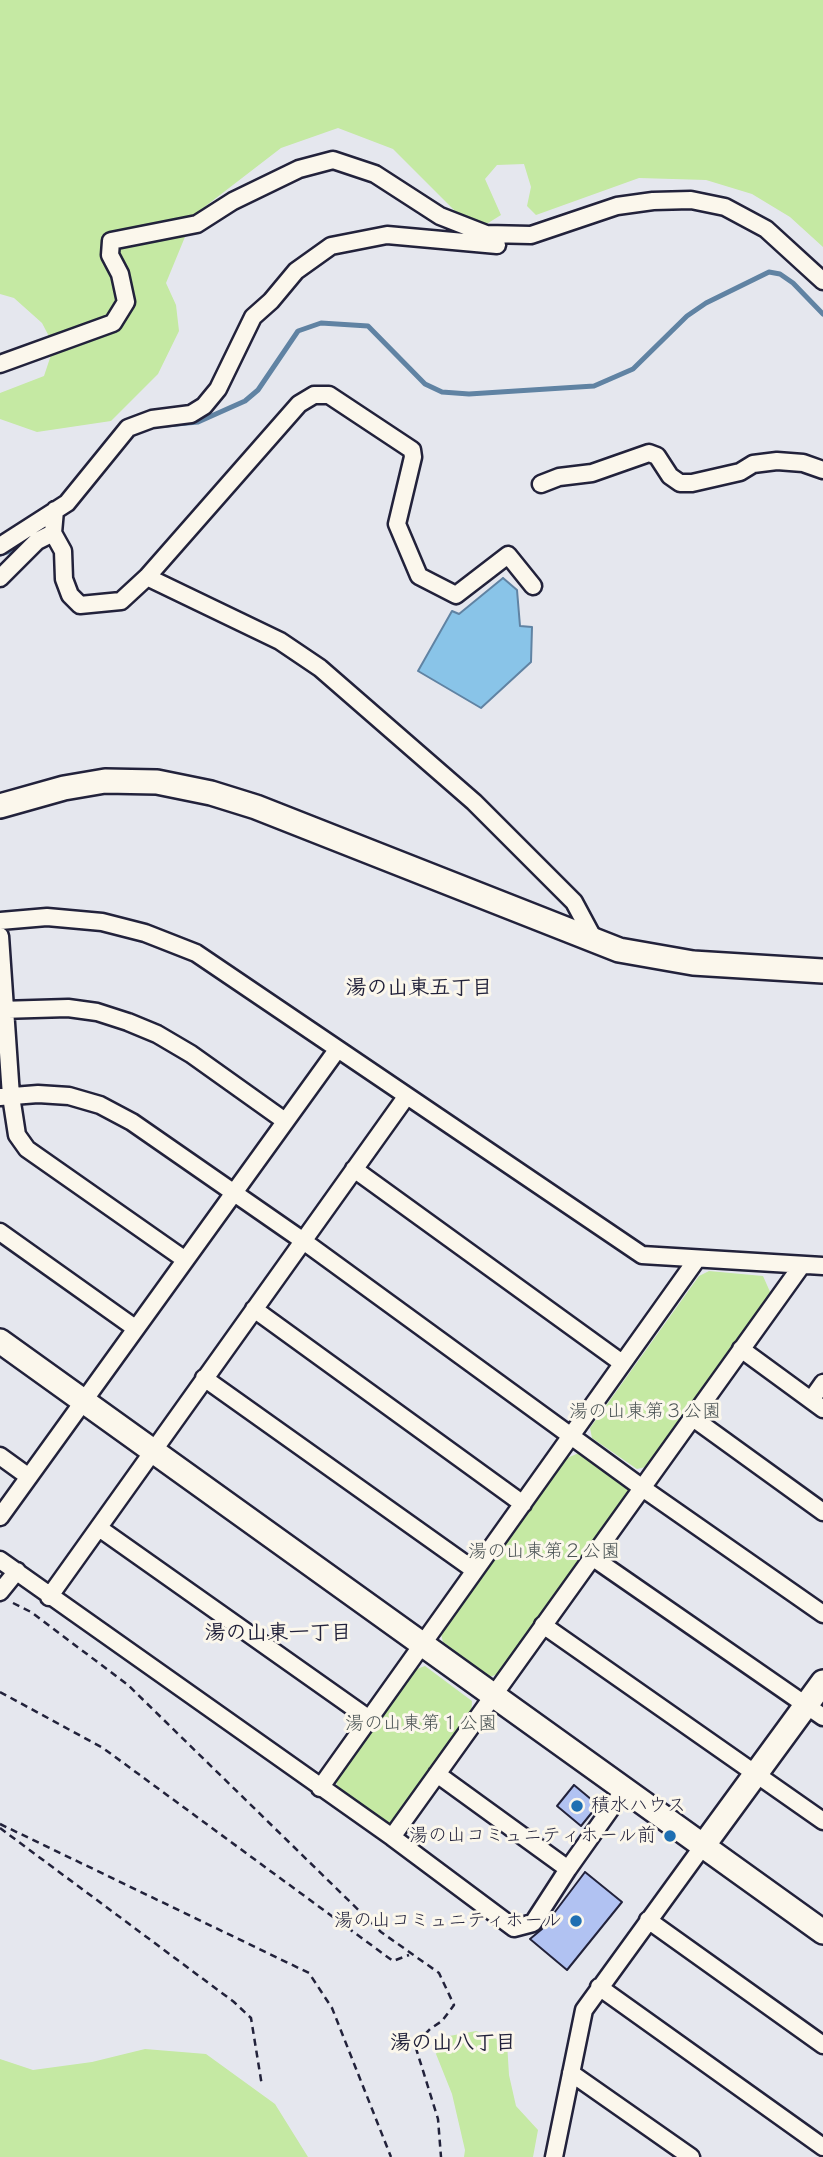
<!DOCTYPE html>
<html>
<head>
<meta charset="utf-8">
<style>
  body { margin:0 }
  canvas { display:block; background:#e5e7ee }
</style>
</head>
<body>
<canvas width="823" height="2157"></canvas>
<script>
const c = document.querySelector('canvas').getContext('2d');
c.lineJoin = 'round';
function fillPath(path, color) {
  c.fillStyle = color;
  c.fill(path, 'evenodd');
}
function toPath(rows) {
  const path = new Path2D();
  for (const r of rows) {
    path.moveTo(r[0], r[1]);
    for (let i = 2; i < r.length; i += 2) path.lineTo(r[i], r[i + 1]);
  }
  return path;
}
function strokePath(path, color, width, dash) {
  c.strokeStyle = color;
  c.lineWidth = width;
  c.lineCap = dash ? 'butt' : 'round';
  c.setLineDash(dash || []);
  c.stroke(path);
}
function label(font, color, halo, rows, align = 'center') {
  c.font = font + ' "Comic Neue","Klee One",sans-serif';
  c.lineWidth = 6;
  c.setLineDash([]);
  c.textBaseline = 'middle';
  c.strokeStyle = halo;
  c.fillStyle = color;
  for (const [text, x, y, turn = 0] of rows) {
    c.save();
    c.translate(x, y);
    c.rotate((+turn || 0) * Math.PI / 180);
    c.textAlign = isNaN(turn) ? turn : align;
    if (halo) c.strokeText(text, 0, 0);
    c.fillText(text, 0, 0);
    c.restore();
  }
}
const green = toPath([
  [0,0,823,0,823,247,790,217,752,194,706,180,639,178,536,215,527,206,531,187,524,164,497,165,485,179,501,215,485,225,459,215,393,149,338,128,281,148,194,215,166,283,176,305,179,331,158,374,111,421,37,432,0,419,0,393,44,376,54,346,42,323,14,298,0,294],
  [709,1271,763,1276,771,1294,650,1466,637,1469,592,1438,590,1428,699,1276],
  [581,1452,629,1486,628,1497,503,1672,490,1677,443,1642,441,1634,565,1459],
  [425,1666,472,1701,471,1717,396,1821,386,1825,339,1792,336,1782,414,1670],
  [476,2031,507,2043,509,2075,516,2106,538,2130,533,2157,464,2157,465,2150,452,2094,436,2054,444,2037],
  [145,2049,206,2054,275,2104,308,2157,0,2157,0,2059,33,2070,92,2062]
]);
const water = toPath([
  [503,578,517,590,520,626,532,627,531,662,481,708,418,671,452,611,459,614,503,578]
]);
const stream = toPath([
  [166,425,198,422,245,401,258,390,298,331,321,323,368,326,425,384,442,392,469,394,594,386,633,369,687,316,706,303,769,272,780,274,793,283,823,314],
  [0,554,10,551,27,537]
]);
const building = toPath([
  [574,1785,598,1805,581,1826,557,1806,574,1785],
  [585,1872,622,1902,567,1970,530,1939,542,1929,585,1872]
]);
const path = toPath([
  [13,1603,31,1612,128,1685,381,1932,439,1973,454,2005,442,2021,430,2029,415,2045,438,2119,441,2157],
  [0,1692,103,1748,393,1961,409,1955],
  [0,1824,309,1973,332,2008,391,2157],
  [0,1828,234,2002,251,2018,262,2086]
]);
const street = toPath([
  [0,364,113,323,126,302,120,274,110,255,111,241,197,224,233,201,299,169,333,160,375,174,440,216,486,234,531,235,617,206,653,201,691,200,725,207,766,229,823,281],
  [541,484,559,477,592,473,649,453,657,456,670,476,680,483,692,483,740,472,753,464,777,461,803,463,823,470],
  [55,510,53,533,63,551,64,579,70,595,80,605,121,601,147,577,299,404,314,395,329,395,412,450,413,457,397,524,419,576,456,595,508,555,533,586],
  [0,546,67,503,128,428,152,419,191,414,204,406,218,389,253,317,271,301,296,271,331,246,387,235,497,245],
  [147,577,280,641,320,668,474,802,574,902,596,943],
  [0,578,37,541,53,533],
  [0,921,47,917,102,922,145,933,196,953,642,1255,823,1266],
  [0,936,11,1096,17,1135,27,1149,184,1259],
  [0,1010,68,1008,97,1012,128,1022,157,1034,191,1054,285,1121],
  [0,1097,38,1094,69,1096,100,1105,132,1122,302,1240,641,1487,823,1614],
  [354,1169,622,1363],
  [0,1232,135,1328],
  [254,1309,523,1504],
  [741,1349,823,1409],
  [204,1378,474,1570],
  [811,1400,823,1383],
  [693,1418,823,1512],
  [0,1456,29,1477],
  [0,1517,337,1050],
  [99,1528,368,1718],
  [592,1557,823,1717],
  [0,1560,392,1837,514,1928,533,1923,568,1869,437,1774],
  [0,1592,17,1571],
  [49,1597,406,1097],
  [543,1625,823,1821],
  [320,1788,697,1259],
  [392,1837,802,1265],
  [568,1869,624,1790],
  [648,1920,823,2045],
  [599,1987,823,2147],
  [571,2073,691,2157],
  [554,2157,584,2010,703,1846]
]);
const secondary = toPath([
  [0,806,64,788,105,781,157,782,211,793,256,807,619,950,693,963,823,971],
  [0,1341,823,1932],
  [703,1846,823,1682]
]);
const markers = [
  [577,1806,7,"#1f6fb2"],
  [670,1836,7,"#1f6fb2"],
  [576,1921,7,"#1f6fb2"]
];
const parkNames = [
  ["湯の山東第３公園",645,1412],
  ["湯の山東第２公園",544,1552],
  ["湯の山東第１公園",421,1724]
];
const poiNames = [
  ["積水ハウス",591,1806,"left"],
  ["湯の山コミュニティホール前",656,1836],
  ["湯の山コミュニティホール",562,1921]
];
const neighbourhoodNames = [
  ["湯の山東五丁目",419,988],
  ["湯の山東一丁目",278,1633],
  ["湯の山八丁目",453,2043]
];
fillPath(green, '#c5e9a3');
fillPath(water, '#89c4e8');
strokePath(water, '#6083a3', 2);
strokePath(stream, '#6083a3', 5);
fillPath(building, '#b1c2f2');
strokePath(building, '#22223b', 2);
strokePath(street, '#22223b', 21);
strokePath(secondary, '#22223b', 28);
strokePath(path, '#22223b', 2.5, [7, 5]);
strokePath(street, '#fbf7ec', 16);
strokePath(secondary, '#fbf7ec', 23);
for (const [x, y, r, color] of markers) {
  const dot = new Path2D();
  dot.arc(x, y, r, 0, 2 * Math.PI);
  c.fillStyle = color;
  c.fill(dot);
  strokePath(dot, '#fbf7ec', 2.5);
}
label('19px', '#4b5455', '#fbf7ec', parkNames);
label('19px', '#22223b', '#fbf7ec', poiNames, 'right');
label('bold 21px', '#22223b', '#fbf7ec', neighbourhoodNames);
</script>
</body>
</html>
